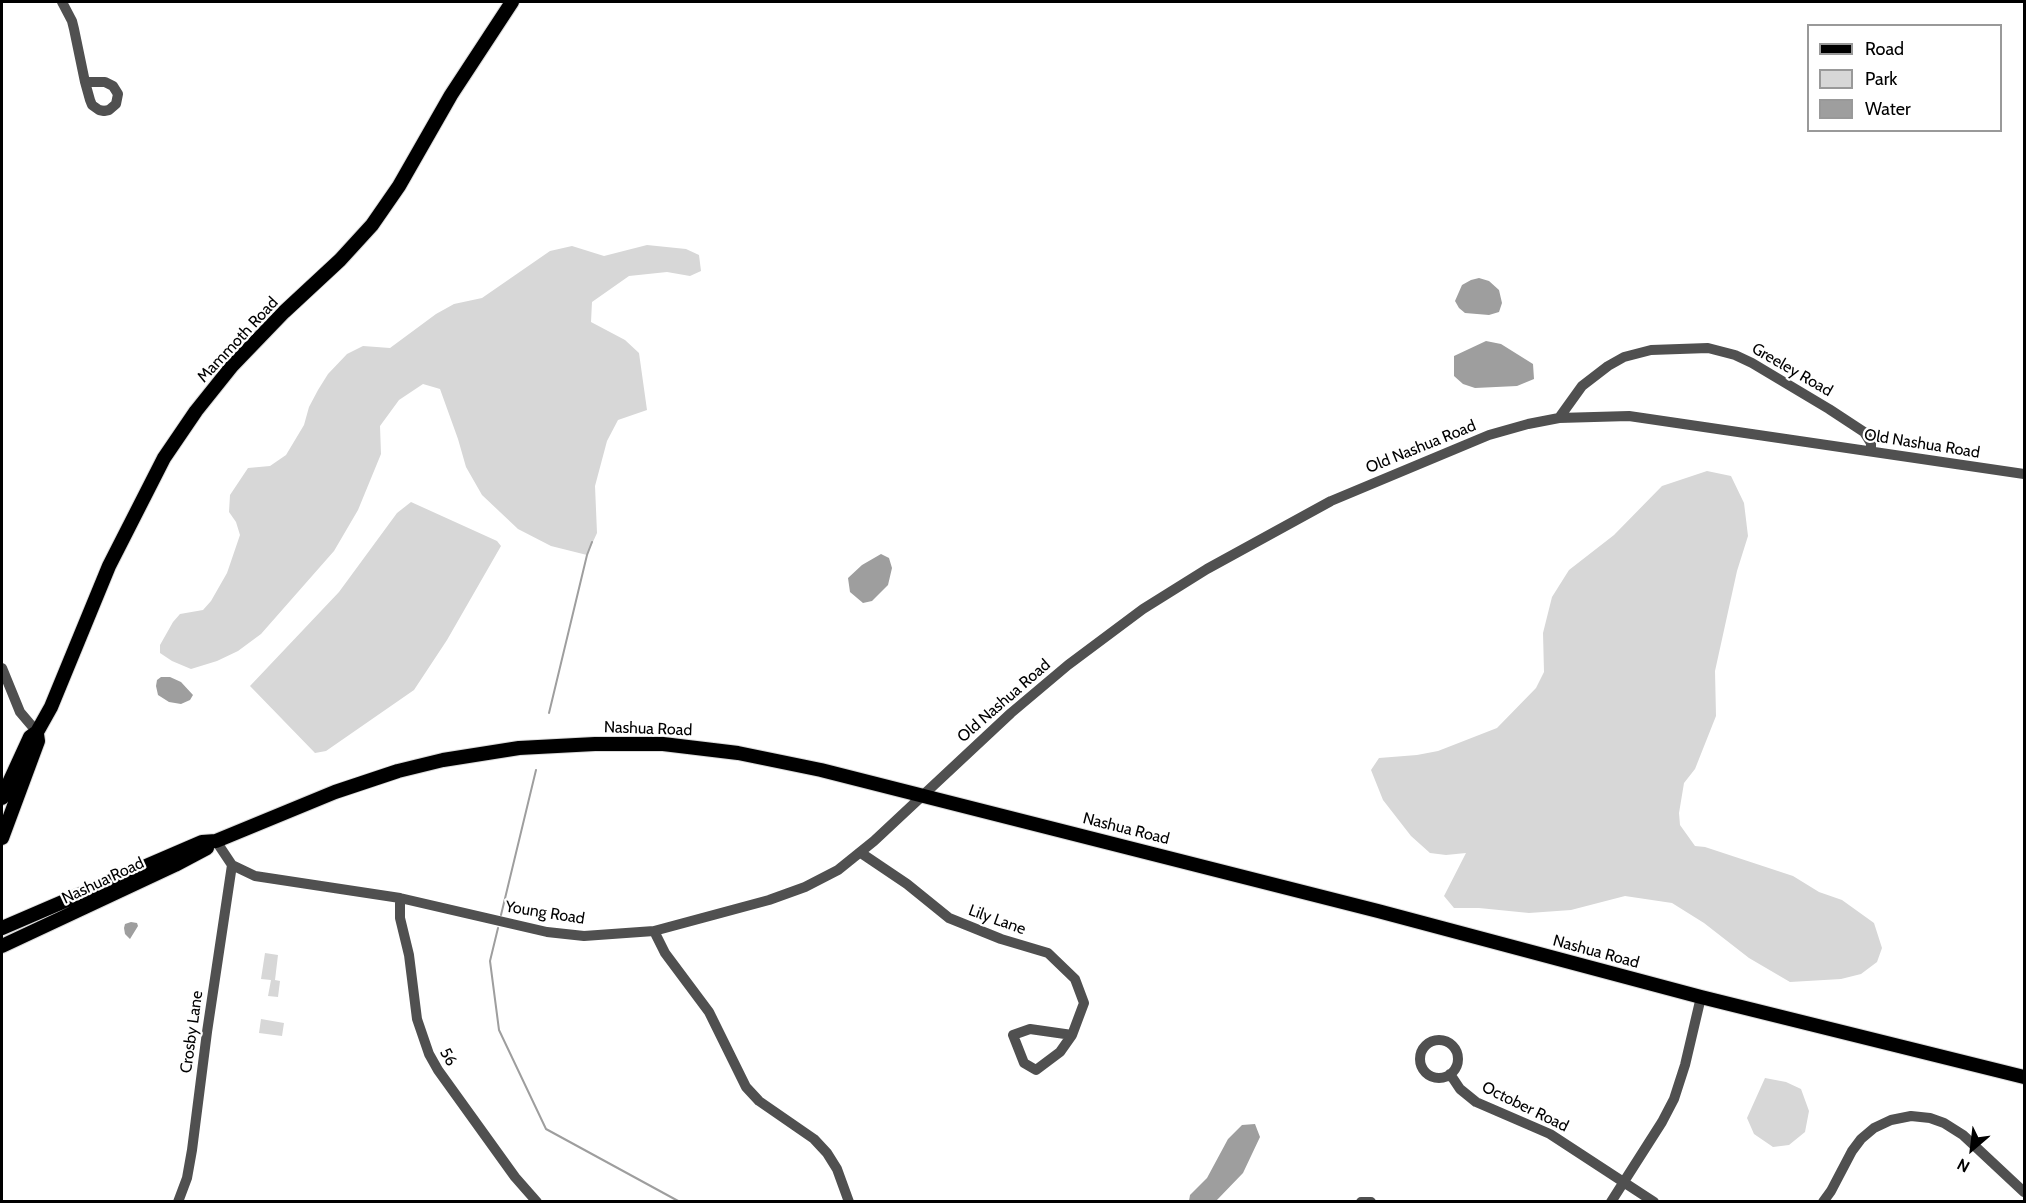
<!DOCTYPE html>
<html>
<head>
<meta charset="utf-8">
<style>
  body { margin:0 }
  #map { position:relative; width:2026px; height:1203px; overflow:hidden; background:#fff; font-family:Cabin,sans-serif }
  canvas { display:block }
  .frame { position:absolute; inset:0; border:3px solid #000; pointer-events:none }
  .legend { position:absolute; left:1807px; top:24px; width:195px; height:108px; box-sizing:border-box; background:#fff; border:2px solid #999; margin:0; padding:8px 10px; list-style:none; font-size:18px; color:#000 }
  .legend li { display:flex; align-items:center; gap:12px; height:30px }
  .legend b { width:30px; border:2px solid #999 }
  .north { position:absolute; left:1942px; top:1119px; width:60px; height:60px; -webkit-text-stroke:4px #fff; paint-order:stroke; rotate:208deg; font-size:16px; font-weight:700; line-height:24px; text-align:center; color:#000 }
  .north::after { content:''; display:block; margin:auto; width:21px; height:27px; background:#000; clip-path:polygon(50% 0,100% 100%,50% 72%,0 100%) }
</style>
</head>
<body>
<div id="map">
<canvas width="2026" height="1203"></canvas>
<div class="frame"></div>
<ul class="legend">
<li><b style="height:8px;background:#000"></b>Road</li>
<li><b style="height:16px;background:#d7d7d7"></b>Park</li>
<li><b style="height:16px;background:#9e9e9e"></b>Water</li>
</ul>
<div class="north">N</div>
</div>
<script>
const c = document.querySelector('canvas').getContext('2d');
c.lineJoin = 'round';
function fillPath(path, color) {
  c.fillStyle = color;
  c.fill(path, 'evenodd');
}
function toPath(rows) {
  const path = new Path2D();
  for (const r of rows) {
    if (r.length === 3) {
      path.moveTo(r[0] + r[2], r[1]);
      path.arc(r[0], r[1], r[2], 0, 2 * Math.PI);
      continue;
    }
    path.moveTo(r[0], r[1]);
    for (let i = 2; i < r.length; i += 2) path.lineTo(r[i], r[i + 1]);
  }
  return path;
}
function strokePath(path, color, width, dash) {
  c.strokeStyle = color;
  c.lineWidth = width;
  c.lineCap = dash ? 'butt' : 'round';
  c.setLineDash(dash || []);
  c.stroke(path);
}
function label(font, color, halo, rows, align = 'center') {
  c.font = font + ' Cabin,sans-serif';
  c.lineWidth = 4.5;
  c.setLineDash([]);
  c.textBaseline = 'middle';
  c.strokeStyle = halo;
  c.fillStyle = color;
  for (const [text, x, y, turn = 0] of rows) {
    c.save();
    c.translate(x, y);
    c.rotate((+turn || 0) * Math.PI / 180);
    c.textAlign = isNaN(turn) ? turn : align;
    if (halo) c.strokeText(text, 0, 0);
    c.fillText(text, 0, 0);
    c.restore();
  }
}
const green = toPath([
  [647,245,686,249,699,255,701,271,690,276,667,272,629,276,592,302,591,322,625,340,639,353,647,410,618,420,607,441,595,486,597,533,587,555,551,546,518,529,482,495,466,467,458,439,440,389,423,384,399,400,380,426,381,454,358,510,334,551,261,634,238,651,217,661,191,669,172,661,160,653,160,645,173,622,180,614,203,610,211,601,227,573,240,535,236,522,229,512,230,495,248,468,270,466,286,455,304,425,309,407,318,390,328,374,347,354,363,346,390,348,436,314,454,304,482,298,550,251,572,246,604,256],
  [1707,471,1731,476,1744,503,1748,536,1737,571,1715,671,1716,716,1695,769,1684,783,1679,813,1680,825,1695,846,1705,847,1793,876,1819,892,1842,900,1874,923,1882,948,1877,962,1861,974,1841,979,1790,982,1749,958,1704,923,1672,903,1625,896,1571,910,1529,913,1479,908,1454,908,1444,896,1466,853,1446,855,1430,853,1411,836,1383,800,1371,770,1379,758,1417,755,1438,751,1497,728,1536,688,1544,672,1543,633,1552,597,1569,570,1614,535,1662,486],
  [411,502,497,541,501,546,447,640,414,690,326,751,315,753,250,686,339,592,397,513],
  [265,953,278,955,275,980,280,981,278,997,268,996,271,980,261,979],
  [261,1019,284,1023,282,1036,259,1033],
  [1765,1078,1786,1082,1801,1089,1809,1111,1805,1132,1789,1145,1773,1147,1754,1134,1747,1118]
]);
const water = toPath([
  [1479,278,1489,281,1499,290,1502,303,1499,312,1489,315,1465,313,1459,308,1455,301,1462,285,1471,280],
  [1486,341,1501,344,1533,364,1534,379,1517,386,1475,388,1463,384,1454,376,1454,356],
  [881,554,889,558,892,568,888,585,872,601,863,603,850,592,848,578,862,565],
  [161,677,170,677,181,682,193,695,190,700,181,704,169,702,158,695,156,686,157,680],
  [131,922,137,923,138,926,130,939,125,934,124,928,125,924],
  [1255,1124,1260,1137,1243,1173,1216,1201,1189,1201,1190,1195,1207,1178,1228,1139,1242,1125]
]);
const stream = toPath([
  [549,713,587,555,592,542],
  [501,915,536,770],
  [498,928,490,961,499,1030,546,1129,680,1202]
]);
const minor = toPath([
  [62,2,72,21,74,29,85,82,90,100,92,105,99,110,104,111,109,110,116,104,118,94,113,86,105,82,85,82],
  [1559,418,1582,386,1608,366,1624,357,1651,350,1708,348,1735,355,1752,363,1829,409,1864,432,1871,443,1871,451],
  [2,668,20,712,37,732],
  [216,841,232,865,255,876,400,898,547,932,584,936,654,931,769,900,805,887,838,870,874,841,1011,713,1068,665,1143,609,1207,569,1331,501,1489,435,1528,424,1559,418,1629,416,2024,474],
  [861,853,907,884,949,918,1001,939,1048,953,1075,979,1084,1003,1072,1035,1060,1052,1036,1070,1024,1063,1013,1035,1030,1029,1072,1035],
  [400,898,400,918,409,955,417,1019,429,1054,438,1070,515,1177,537,1202],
  [654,931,665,953,709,1012,746,1087,759,1101,814,1139,827,1153,837,1169,849,1202],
  [1439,1059,19],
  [1450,1074,1460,1089,1476,1102,1550,1134,1654,1202],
  [178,1202,187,1178,192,1150,207,1032,232,865],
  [1361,1202,1371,1202],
  [1611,1202,1662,1122,1674,1099,1685,1065,1701,997],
  [1823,1202,1831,1191,1852,1151,1861,1139,1874,1128,1891,1120,1911,1116,1930,1118,1944,1123,1963,1135,2024,1192]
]);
const major = toPath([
  [2,798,30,737,37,732,51,707,109,566,164,458,196,411,232,366,284,312,340,260,372,225,399,186,451,95,512,2],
  [2,838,38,741,37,734],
  [2,928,202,842,216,841,335,792,398,771,443,760,519,748,595,744,663,744,738,753,821,770,1378,911,1701,997,2024,1077],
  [2,946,175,865,207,848]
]);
const streetNames = [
  ["Mammoth Road",238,340,-47],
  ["Greeley Road",1792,370,30],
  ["Old Nashua Road",1922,444,9],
  ["Old Nashua Road",1421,447,-22],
  ["Old Nashua Road",1004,701,-41],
  ["Nashua Road",648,729,2],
  ["Nashua Road",1126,829,14],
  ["Nashua Road",103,881,-25],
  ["Young Road",545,913,9],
  ["Lily Lane",997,920,20],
  ["Nashua Road",1596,952,15],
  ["Crosby Lane",192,1032,-82],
  ["56",448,1057,60],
  ["October Road",1525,1107,26]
];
fillPath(green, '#d7d7d7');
fillPath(water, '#9e9e9e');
strokePath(stream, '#9e9e9e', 2);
strokePath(major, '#dbdbdb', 16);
strokePath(minor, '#505050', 10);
strokePath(major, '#000', 14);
label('16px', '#000', '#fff', streetNames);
</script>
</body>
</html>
